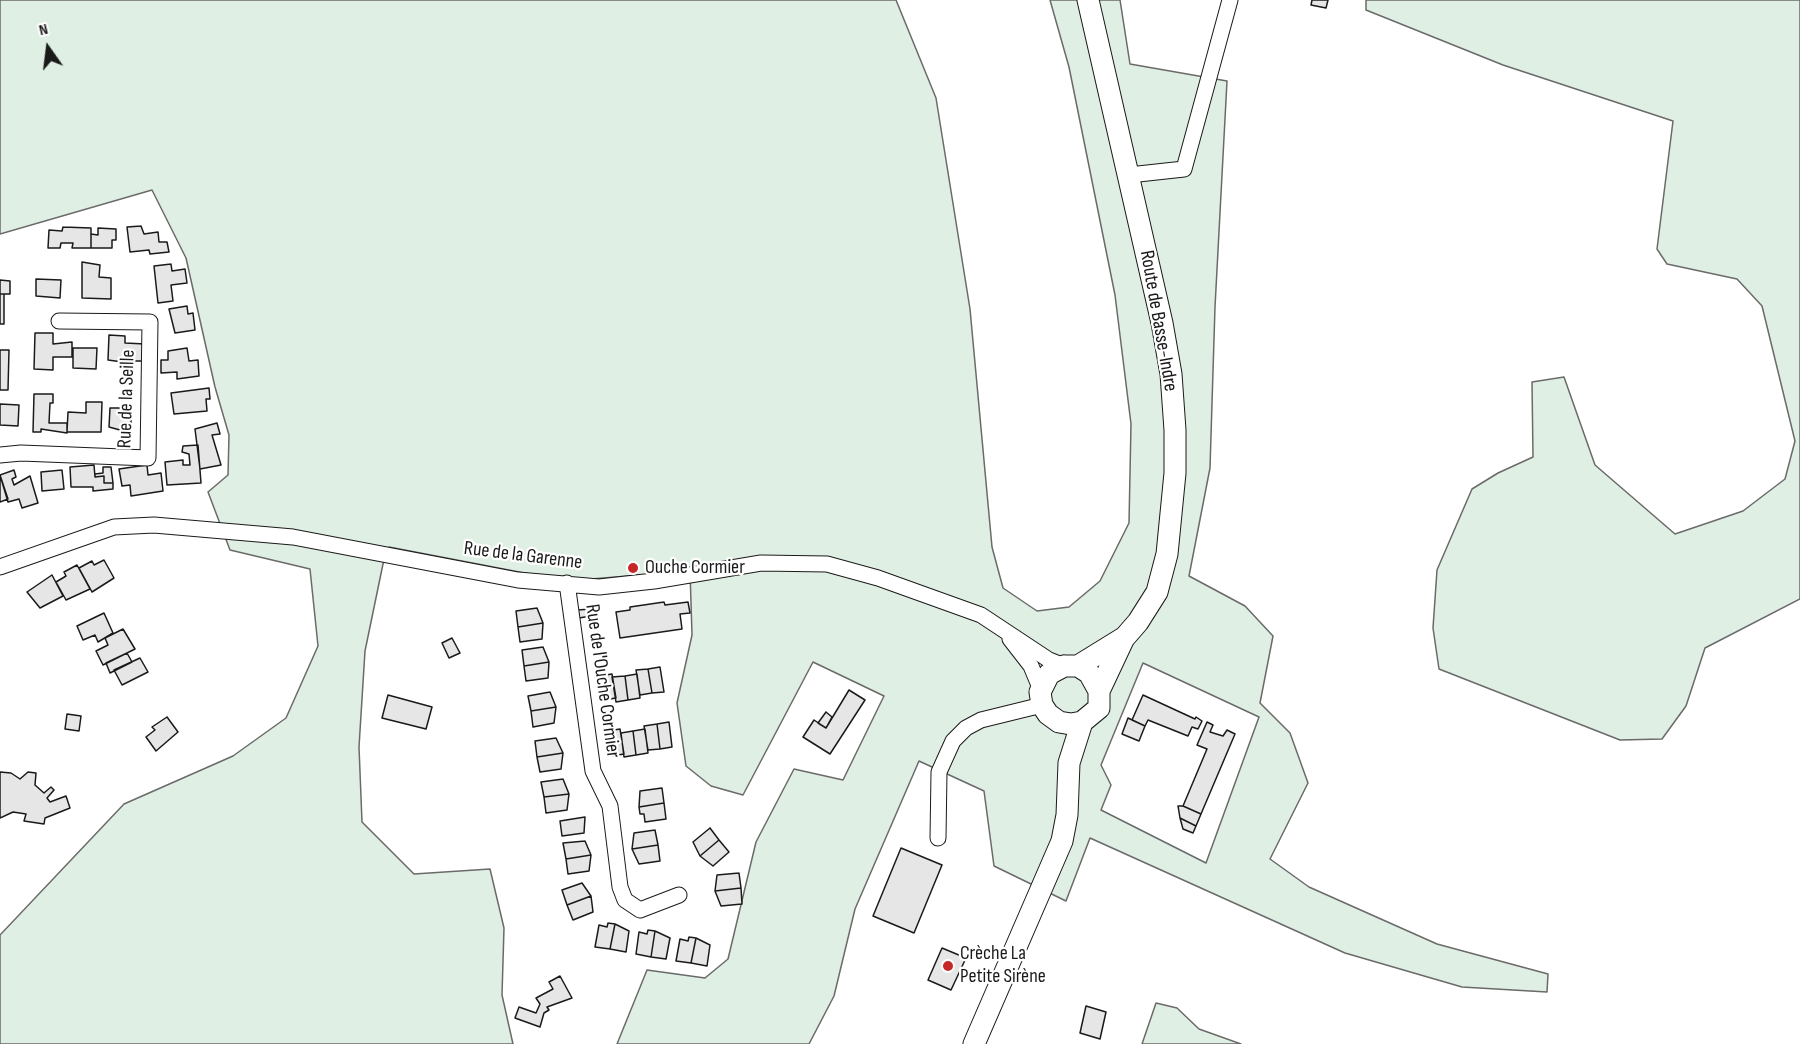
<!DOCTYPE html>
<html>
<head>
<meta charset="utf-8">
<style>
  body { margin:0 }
  #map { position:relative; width:1800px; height:1044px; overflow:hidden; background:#fff; font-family:"Sofia Sans Condensed",sans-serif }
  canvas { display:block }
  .north { position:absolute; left:18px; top:18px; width:60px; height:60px; -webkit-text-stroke:4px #fff; paint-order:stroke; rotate:346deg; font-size:16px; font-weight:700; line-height:24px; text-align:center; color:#1a1a1a }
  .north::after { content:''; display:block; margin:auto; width:21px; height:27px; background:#1a1a1a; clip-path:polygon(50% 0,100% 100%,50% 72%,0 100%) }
</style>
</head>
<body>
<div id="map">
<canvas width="1800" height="1044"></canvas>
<div class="north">N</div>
</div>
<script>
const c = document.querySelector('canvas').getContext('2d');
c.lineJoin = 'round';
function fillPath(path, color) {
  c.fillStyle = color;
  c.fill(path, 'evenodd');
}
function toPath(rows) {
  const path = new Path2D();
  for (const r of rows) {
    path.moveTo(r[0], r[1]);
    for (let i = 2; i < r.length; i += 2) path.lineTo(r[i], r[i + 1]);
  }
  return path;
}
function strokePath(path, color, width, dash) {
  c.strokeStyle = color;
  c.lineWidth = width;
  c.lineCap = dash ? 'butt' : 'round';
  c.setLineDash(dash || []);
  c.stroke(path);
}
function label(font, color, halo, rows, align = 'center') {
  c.font = font + ' "Sofia Sans Condensed",sans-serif';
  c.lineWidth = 4.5;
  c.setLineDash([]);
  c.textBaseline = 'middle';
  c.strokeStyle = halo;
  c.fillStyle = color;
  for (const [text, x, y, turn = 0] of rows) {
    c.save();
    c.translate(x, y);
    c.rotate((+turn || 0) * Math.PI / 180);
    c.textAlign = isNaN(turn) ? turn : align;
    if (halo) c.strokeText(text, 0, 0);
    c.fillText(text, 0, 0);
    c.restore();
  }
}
const green = toPath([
  [0,0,896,0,936,98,970,309,992,547,1003,588,1037,611,1069,607,1100,581,1129,523,1131,424,1115,295,1069,67,1050,0,1120,0,1130,64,1227,81,1215,307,1210,468,1189,576,1245,606,1273,636,1260,703,1290,733,1308,783,1270,859,1309,887,1437,944,1548,974,1547,992,1462,987,1345,953,1090,838,1066,901,994,866,984,791,919,761,855,909,834,996,809,1044,617,1044,647,970,705,978,728,959,756,842,794,769,843,780,884,696,813,662,743,795,711,786,686,766,677,703,692,635,690,571,566,581,389,547,383,564,365,651,359,747,362,822,414,874,490,869,504,928,502,995,513,1044,0,1044,0,935,124,804,233,756,286,718,318,646,310,569,230,550,208,492,228,475,229,435,215,387,186,258,152,190,0,234,0,0],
  [1143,663,1259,717,1206,863,1101,810,1111,785,1101,765,1143,663],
  [1366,0,1800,0,1800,599,1705,648,1686,706,1662,739,1620,740,1439,669,1433,628,1437,570,1472,489,1498,473,1533,457,1532,382,1564,377,1595,465,1675,534,1743,511,1785,479,1795,441,1762,306,1737,279,1667,264,1657,249,1673,121,1503,65,1366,10,1366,0],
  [1156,1003,1177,1008,1199,1029,1241,1044,1142,1044,1156,1003]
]);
const building = toPath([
  [1312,0,1328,0,1326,8,1311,5,1312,0],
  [141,226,144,234,158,232,159,242,167,242,169,252,150,254,149,250,130,252,127,227,141,226],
  [63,227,91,228,91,248,72,248,73,243,61,243,60,248,48,248,49,230,62,231,63,227],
  [98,228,116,229,116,240,112,240,112,248,91,248,91,234,98,235,98,228],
  [82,262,100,265,99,277,111,278,111,299,82,298,82,262],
  [171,264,172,271,185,269,187,283,171,285,173,301,158,303,154,266,171,264],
  [36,279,61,280,60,298,36,296,36,279],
  [0,280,10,281,10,294,0,294,0,280],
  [0,294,4,294,4,324,0,324,0,294],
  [187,306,188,314,193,313,195,330,175,333,169,309,187,306],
  [35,333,53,333,53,344,72,342,72,357,53,357,53,370,34,369,35,333],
  [109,335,125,336,125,343,145,344,145,361,130,361,130,363,108,360,109,335],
  [73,348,97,348,96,369,73,368,73,348],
  [187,348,189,361,198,360,199,376,177,379,177,372,161,373,161,360,168,360,168,351,187,348],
  [0,350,9,350,8,390,0,390,0,350],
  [209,388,210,399,206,399,207,411,174,414,171,393,209,388],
  [34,394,53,394,53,403,50,403,49,423,67,423,67,433,41,429,41,432,33,432,34,394],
  [86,402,102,402,101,432,67,432,68,412,86,413,86,402],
  [0,404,19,405,18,426,0,425,0,404],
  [110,408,131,408,131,433,109,427,110,408],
  [217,423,220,434,212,435,221,465,200,469,195,429,217,423],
  [198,445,201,483,167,485,165,462,183,460,183,465,190,465,189,454,182,452,183,446,198,445],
  [94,465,95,477,104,476,104,483,113,483,113,489,93,491,93,487,71,487,70,467,94,465],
  [147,465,148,475,161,473,163,491,131,496,130,485,122,486,119,469,147,465],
  [103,467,111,467,113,483,104,483,104,476,95,477,95,474,103,473,103,467],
  [14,470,16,477,12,479,14,485,30,476,38,503,22,508,19,499,8,502,0,475,14,470],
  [62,470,64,489,42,491,41,472,62,470],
  [0,475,8,499,0,502,0,475],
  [104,560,114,578,92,592,79,568,92,561,94,565,104,560],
  [77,565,90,589,66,600,56,582,66,576,64,572,77,565],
  [52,575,63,596,40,608,27,592,52,575],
  [664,602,665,605,688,602,690,613,680,614,682,629,620,638,616,612,630,610,630,607,664,602],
  [537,608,543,623,518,627,516,611,537,608],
  [590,609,591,616,579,618,578,610,590,609],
  [104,613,113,633,98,642,95,635,83,640,77,626,104,613],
  [543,623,542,639,520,642,518,627,543,623],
  [123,629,135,649,103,665,96,651,108,645,105,638,123,629],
  [452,638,460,653,449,658,442,643,452,638],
  [543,647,549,662,524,666,522,650,543,647],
  [127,653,132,662,110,673,106,663,127,653],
  [140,658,148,672,122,685,114,670,140,658],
  [549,662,548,678,526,681,524,666,549,662],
  [660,667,664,692,652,693,648,669,660,667],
  [648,669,652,693,640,695,636,670,648,669],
  [612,674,616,698,604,700,600,676,612,674],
  [637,674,640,698,628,700,625,676,637,674],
  [625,676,628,700,616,702,612,677,625,676],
  [849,690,865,700,830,754,803,737,814,720,826,728,849,690],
  [550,692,556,707,531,711,528,696,550,692],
  [388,695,432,707,426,729,382,718,388,695],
  [1143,695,1195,719,1196,717,1202,721,1198,729,1192,727,1188,736,1148,720,1145,726,1132,720,1143,695],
  [556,707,554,723,533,727,531,711,556,707],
  [826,712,832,717,826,728,818,723,826,712],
  [67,714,81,716,79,731,65,729,67,714],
  [167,717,178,732,156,751,146,737,155,730,152,727,167,717],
  [1128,718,1145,726,1139,741,1122,734,1128,718],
  [669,722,672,747,660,749,657,724,669,722],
  [1207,722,1213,725,1210,732,1223,736,1227,730,1235,734,1201,814,1183,806,1207,749,1197,745,1207,722],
  [657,724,660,749,648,750,644,726,657,724],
  [620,729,624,754,612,756,608,731,620,729],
  [645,729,648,753,636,755,633,731,645,729],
  [633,731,636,755,624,757,621,733,633,731],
  [556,738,563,753,537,757,535,741,556,738],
  [563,753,561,769,540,772,537,757,563,753],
  [0,772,11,773,20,779,28,772,36,773,35,785,44,793,51,787,54,790,47,798,50,802,66,796,70,808,45,818,44,824,24,821,26,814,13,812,0,818,0,772],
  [563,779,569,794,544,797,541,782,563,779],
  [662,788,664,803,639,807,640,791,662,788],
  [569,794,567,810,546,813,544,797,569,794],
  [664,803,666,819,645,822,644,814,640,814,639,807,664,803],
  [1178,806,1183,806,1201,814,1196,826,1180,818,1178,806],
  [585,817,584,833,562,836,560,821,585,817],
  [1180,818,1196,826,1193,833,1183,829,1180,818],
  [710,828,719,840,700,856,693,842,710,828],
  [655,830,658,845,632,849,634,833,655,830],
  [719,840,729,852,713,866,700,856,719,840],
  [585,841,591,855,566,859,563,843,585,841],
  [658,845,660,861,639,864,632,849,658,845],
  [901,848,942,865,914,933,873,916,901,848],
  [591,855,589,871,568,874,566,859,591,855],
  [739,873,741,888,715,891,717,875,739,873],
  [582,883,591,896,567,905,562,890,582,883],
  [741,888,742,904,721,906,715,891,741,888],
  [591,896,593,912,573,920,567,905,591,896],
  [608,923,615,924,610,949,595,947,599,925,607,927,608,923],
  [615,924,629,931,626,952,610,949,615,924],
  [648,930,655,931,651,957,636,954,639,932,647,934,648,930],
  [655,931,670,938,666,959,651,957,655,931],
  [689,937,696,938,691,963,676,961,680,939,688,941,689,937],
  [696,938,710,945,707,966,691,963,696,938],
  [942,948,966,958,951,990,928,980,942,948],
  [560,976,572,998,547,1007,549,1010,544,1013,540,1027,515,1018,519,1007,536,1013,540,1004,536,998,553,989,549,982,560,976],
  [1086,1006,1106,1012,1100,1039,1080,1033,1086,1006]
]);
const street = toPath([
  [1129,175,1184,169,1230,0],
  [0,455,21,453,148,458,150,322,59,321],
  [0,567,114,527,154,525,293,537,518,580,599,587,654,581,761,563,827,564,878,578,981,615,1049,660,1064,666],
  [567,583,593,771,610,806,620,887,625,900,640,910,679,895],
  [1010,639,1031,666,1041,690],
  [938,838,939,772,953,741,966,728,981,720,1042,705]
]);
const secondary = toPath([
  [1064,666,1078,666,1089,673,1099,691,1099,708,1082,722,1071,724,1059,722,1048,714,1042,705,1040,692,1049,674,1064,666],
  [1078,666,1125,637,1138,622,1157,592,1167,554,1175,473,1175,430,1171,374,1162,323,1088,0],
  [1099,691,1123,640],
  [974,1044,1062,841,1067,815,1069,763,1082,722]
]);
const markers = [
  [633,568,6,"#c62828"],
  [948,966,6,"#c62828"]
];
const streetNames = [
  ["Route de Basse-Indre",1158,321,80],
  ["Rue de la Seille",127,399,-88],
  ["Rue de la Garenne",523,556,7],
  ["Rue de l'Ouche Cormier",602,681,82]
];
const poiNames = [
  ["Ouche Cormier",645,568],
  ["Crèche La",960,954],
  ["Petite Sirène",960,977]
];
fillPath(green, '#e0efe3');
strokePath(green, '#6a6a6a', 1.5);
fillPath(building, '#e6e6e6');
strokePath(building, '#1a1a1a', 1.5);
strokePath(street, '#1a1a1a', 17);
strokePath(secondary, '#1a1a1a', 23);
strokePath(street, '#fff', 15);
strokePath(secondary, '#fff', 21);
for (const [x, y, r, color] of markers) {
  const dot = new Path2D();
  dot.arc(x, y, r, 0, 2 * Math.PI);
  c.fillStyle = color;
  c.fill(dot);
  strokePath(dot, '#fff', 2);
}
label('20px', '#1a1a1a', '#fff', streetNames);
label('20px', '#1a1a1a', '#fff', poiNames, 'left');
</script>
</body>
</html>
